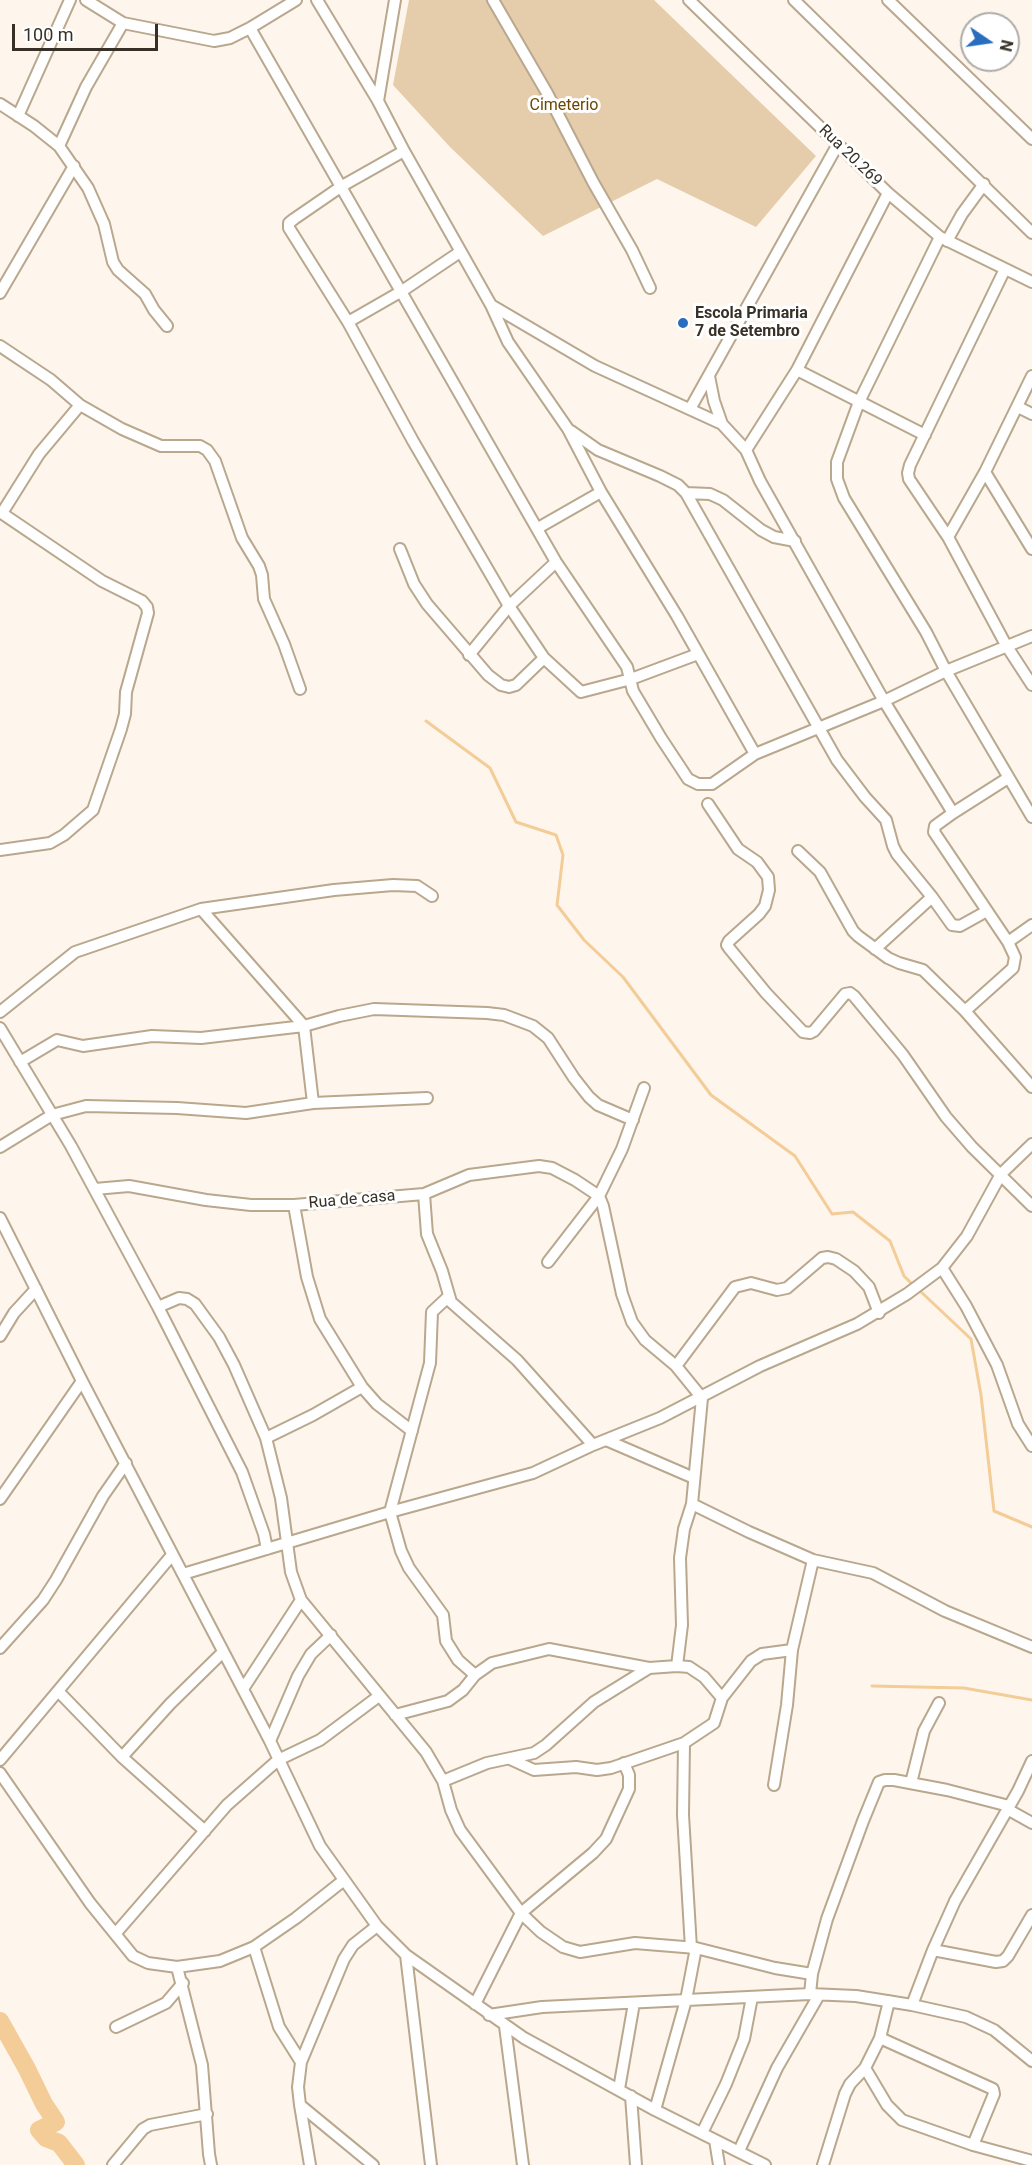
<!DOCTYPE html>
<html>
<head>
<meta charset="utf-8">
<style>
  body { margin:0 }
  #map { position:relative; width:1032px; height:2165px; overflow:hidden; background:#fef6ec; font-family:Roboto,sans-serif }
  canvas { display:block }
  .north { position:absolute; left:960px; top:12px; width:60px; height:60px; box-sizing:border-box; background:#fff; border:2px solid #afaca8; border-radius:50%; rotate:103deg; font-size:16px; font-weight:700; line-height:24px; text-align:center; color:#373026 }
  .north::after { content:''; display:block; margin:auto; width:21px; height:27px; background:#286dbe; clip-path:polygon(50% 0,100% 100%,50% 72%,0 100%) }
  .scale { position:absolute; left:12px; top:24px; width:146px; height:27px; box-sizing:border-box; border:3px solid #373026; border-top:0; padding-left:8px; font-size:18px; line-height:21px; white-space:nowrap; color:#373026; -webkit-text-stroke:4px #fff; paint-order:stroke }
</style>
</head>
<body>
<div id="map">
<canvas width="1032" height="2165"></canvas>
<div class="north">N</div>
<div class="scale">100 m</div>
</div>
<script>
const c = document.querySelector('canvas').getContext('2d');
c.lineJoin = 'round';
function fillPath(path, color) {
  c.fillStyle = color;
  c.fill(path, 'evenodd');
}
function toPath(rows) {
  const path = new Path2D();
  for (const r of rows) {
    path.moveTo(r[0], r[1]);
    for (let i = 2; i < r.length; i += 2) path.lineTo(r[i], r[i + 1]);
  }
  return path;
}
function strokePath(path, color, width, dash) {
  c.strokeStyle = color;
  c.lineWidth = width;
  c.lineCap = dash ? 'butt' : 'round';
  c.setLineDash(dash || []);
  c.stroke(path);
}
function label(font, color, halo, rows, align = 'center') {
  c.font = font + ' Roboto,sans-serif';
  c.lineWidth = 6;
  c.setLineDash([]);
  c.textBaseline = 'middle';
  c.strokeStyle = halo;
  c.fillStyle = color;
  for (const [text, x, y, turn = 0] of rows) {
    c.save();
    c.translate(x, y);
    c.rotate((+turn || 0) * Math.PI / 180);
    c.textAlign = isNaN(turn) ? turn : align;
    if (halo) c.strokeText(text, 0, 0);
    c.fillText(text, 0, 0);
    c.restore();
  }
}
const green = toPath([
  [409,0,654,0,816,156,756,227,657,179,543,236,450,147,393,85]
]);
const stream = toPath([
  [426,721,490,768,516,822,556,835,563,855,557,905,584,940,623,977,711,1095,795,1156,832,1214,853,1212,890,1241,904,1276,914,1286],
  [919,1290,971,1339,981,1395,994,1511,1032,1527],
  [872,1686,964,1688,1032,1700]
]);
const river = toPath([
  [0,2021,27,2069,44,2104,56,2122,39,2130,46,2138,59,2143,76,2165]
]);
const street = toPath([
  [86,0,123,23,214,41,230,38,250,28,296,0],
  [317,0,378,101,404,151,491,305,508,342,568,429,601,492,677,616,755,754],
  [493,0,547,93,593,182,632,250,650,288],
  [689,0,888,193,940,237,1032,282],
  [794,0,1032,233],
  [888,0,1032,139],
  [250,28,556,562,627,667,633,691,661,738,688,779,698,784,712,784,755,754,884,701,946,671,1032,636],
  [378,101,395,0],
  [0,104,34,126,59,146,88,188,104,224,113,262,118,270,145,294,154,310,167,326],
  [18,116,70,0],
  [59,146,86,87,123,23],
  [404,151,342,186,294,219,289,223,289,228,348,322,413,441,509,606,544,658,581,692,631,679,698,654],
  [940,237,859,402,837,462,837,479,844,498,926,632,946,671,1032,817],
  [947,241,962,214,984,184],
  [1005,269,910,465,908,473,909,479,948,537,1006,645,1032,685],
  [0,293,74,166],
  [491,305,595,366,722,424,746,450,760,481,884,701,953,813,935,826,934,832,1008,942,1032,925],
  [348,322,402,291,460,252],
  [0,346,51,380,80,405,122,429,161,446,200,446,207,450,215,461,242,538,259,566,262,575,264,599,284,644,300,689],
  [797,370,925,435],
  [709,376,714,401,722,424],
  [1018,407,1032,414],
  [690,409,838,144],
  [571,431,598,450,660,476,678,485,686,493,837,760,865,797,886,820,893,846,897,854,932,897,952,925,960,926,987,911],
  [746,450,797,370,888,193],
  [985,472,1032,549],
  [686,493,710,494,723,500,761,530,774,537,795,541],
  [0,512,102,581,142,601,147,607,148,613,126,692,125,714,121,729,93,810,64,835,50,843,0,850],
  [2,513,39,454,80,405],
  [538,528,601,492],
  [948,537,985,472,1032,376],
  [400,549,414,584,427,604,488,675,501,685,509,687,516,685,544,658],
  [469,655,509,606,556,562],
  [708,804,738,849,757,862,768,877,769,890,765,906,759,914,729,941,727,945,729,948,766,993,803,1032,810,1033,814,1031,845,994,850,993,854,996,903,1055,946,1117,972,1147,1032,1206],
  [953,813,1008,778],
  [798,851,820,872,853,931,858,936,888,958,899,963,923,970,965,1011],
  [201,909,304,1026,313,1103],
  [1008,942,1015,957,1013,968,965,1011,1032,1087],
  [875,949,932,897],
  [0,1012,75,952,201,909,334,890,393,885,417,886,432,896],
  [0,1028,71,1146,158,1307,242,1472,264,1534,267,1549],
  [20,1062,57,1040,83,1046,152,1036,201,1038,304,1026,339,1016,374,1009,487,1013,504,1015,533,1026,548,1038,574,1078,589,1097,598,1105,633,1120],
  [0,1147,52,1115,86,1106,177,1108,246,1113,313,1103,427,1098],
  [95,1189,129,1186,206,1200,251,1205,294,1205,424,1194,469,1175,539,1166,552,1168,575,1180,599,1196,603,1206,622,1294,632,1322,645,1340,676,1366,702,1398,692,1504,684,1529,680,1558,682,1625,677,1666],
  [424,1194,427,1234,442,1271,451,1302,517,1360,593,1445],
  [294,1205,307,1277,320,1319,362,1387,377,1404,412,1431],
  [0,1218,82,1381,270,1741,320,1846,377,1926,406,1955,524,2038,655,2110,765,2165],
  [548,1262,599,1196,622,1149,644,1088],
  [942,1268,966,1306,997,1365,1018,1424,1032,1446],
  [448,1297,432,1312,430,1363,390,1512,401,1551,409,1568,443,1615,446,1641,458,1660,475,1675],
  [158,1307,179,1298,187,1299,195,1304,219,1337,234,1365,266,1438,281,1498,291,1572,301,1600,426,1752,443,1781,451,1810,460,1830,521,1913,541,1932,563,1947,580,1952,635,1943,696,1948,775,1968,812,1974],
  [0,1336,14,1313,36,1289],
  [676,1366,735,1287,751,1283,777,1290,787,1288,822,1258,828,1257,836,1259,854,1271,869,1287,879,1313],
  [266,1438,313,1415,362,1387],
  [606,1440,694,1478],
  [0,1499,82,1381],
  [692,1504,749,1532,813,1560,873,1573,945,1611,1032,1647],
  [183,1574,390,1512,533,1473,593,1445,660,1418,760,1366,857,1324,907,1294,942,1268,967,1236,1001,1174,1032,1144],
  [0,1648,43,1600,56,1580,103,1496,126,1463],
  [243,1689,301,1600],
  [58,1691,122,1757,205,1831],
  [395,1715,448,1701,463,1690,475,1675,492,1663,549,1649,649,1668,677,1666,689,1667,704,1677,722,1698],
  [270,1741,298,1676,311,1654,331,1635],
  [684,1743,683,1815,691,1948],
  [122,1757,170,1704,223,1652],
  [510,1759,534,1770,576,1767,597,1770,611,1768,684,1743,714,1723,722,1698,751,1661,762,1654,792,1650],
  [0,1760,172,1555],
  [0,1773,90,1903,133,1956,148,1963,177,1967,220,1961,254,1947,296,1918,344,1880],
  [443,1781,487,1763,534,1753,546,1745,594,1702,649,1668],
  [911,1783,924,1731,939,1703],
  [774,1785,787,1705,792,1650,813,1560],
  [1007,1809,1032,1823],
  [116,1933,227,1805,278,1760,320,1740,379,1696],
  [254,1947,279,2027,301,2062],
  [933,1950,996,1962,1003,1961,1008,1956,1032,1915],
  [406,1955,431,2165],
  [177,1967,202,2065,209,2154,211,2165],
  [810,1994,812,1974,827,1919,863,1821,879,1782,885,1780,894,1780,947,1790,1009,1806],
  [475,2004,521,1913,593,1853,606,1839,629,1789,629,1775,624,1763],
  [912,2005,933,1950,955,1901,1018,1791,1032,1761],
  [489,2015,542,2007,810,1994,856,1996,912,2005,966,2017,994,2030,1032,2061],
  [505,2026,523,2165],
  [116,2027,166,2003,183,1983],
  [880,2038,993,2089,994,2094,973,2145],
  [865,2068,887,2105,902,2120,973,2145,1032,2161],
  [619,2089,634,2003],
  [631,2096,636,2165],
  [300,2105,310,2165],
  [655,2110,686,2000,696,1948],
  [702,2133,726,2084,744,2039,752,1997],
  [715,2140,719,2165],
  [739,2151,777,2068,819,1995],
  [113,2165,143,2129,150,2125,207,2114],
  [373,2165,300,2105,298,2087,301,2062,344,1959,353,1945,377,1926],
  [823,2165,845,2094,850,2084,865,2068,880,2038,889,2001]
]);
const markers = [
  [683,323,6,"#286dbe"]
];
const parkNames = [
  ["Cimeterio",564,106]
];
const streetNames = [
  ["Rua 20.269",850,156,44],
  ["Rua de casa",352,1200,-5]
];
const poiNames = [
  ["Escola Primaria",695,314],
  ["7 de Setembro",695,332]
];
fillPath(green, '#e5ccaa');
strokePath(stream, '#f3cc98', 3);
strokePath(river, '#f3cc98', 18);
strokePath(street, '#b9a78e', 14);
strokePath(street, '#fff', 10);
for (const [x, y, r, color] of markers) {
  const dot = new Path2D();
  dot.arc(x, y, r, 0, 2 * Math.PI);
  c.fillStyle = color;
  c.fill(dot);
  strokePath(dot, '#fff', 2);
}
label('16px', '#6a4601', '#fff', parkNames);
label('16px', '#373026', '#fff', streetNames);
label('bold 16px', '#373026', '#fff', poiNames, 'left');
</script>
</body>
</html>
